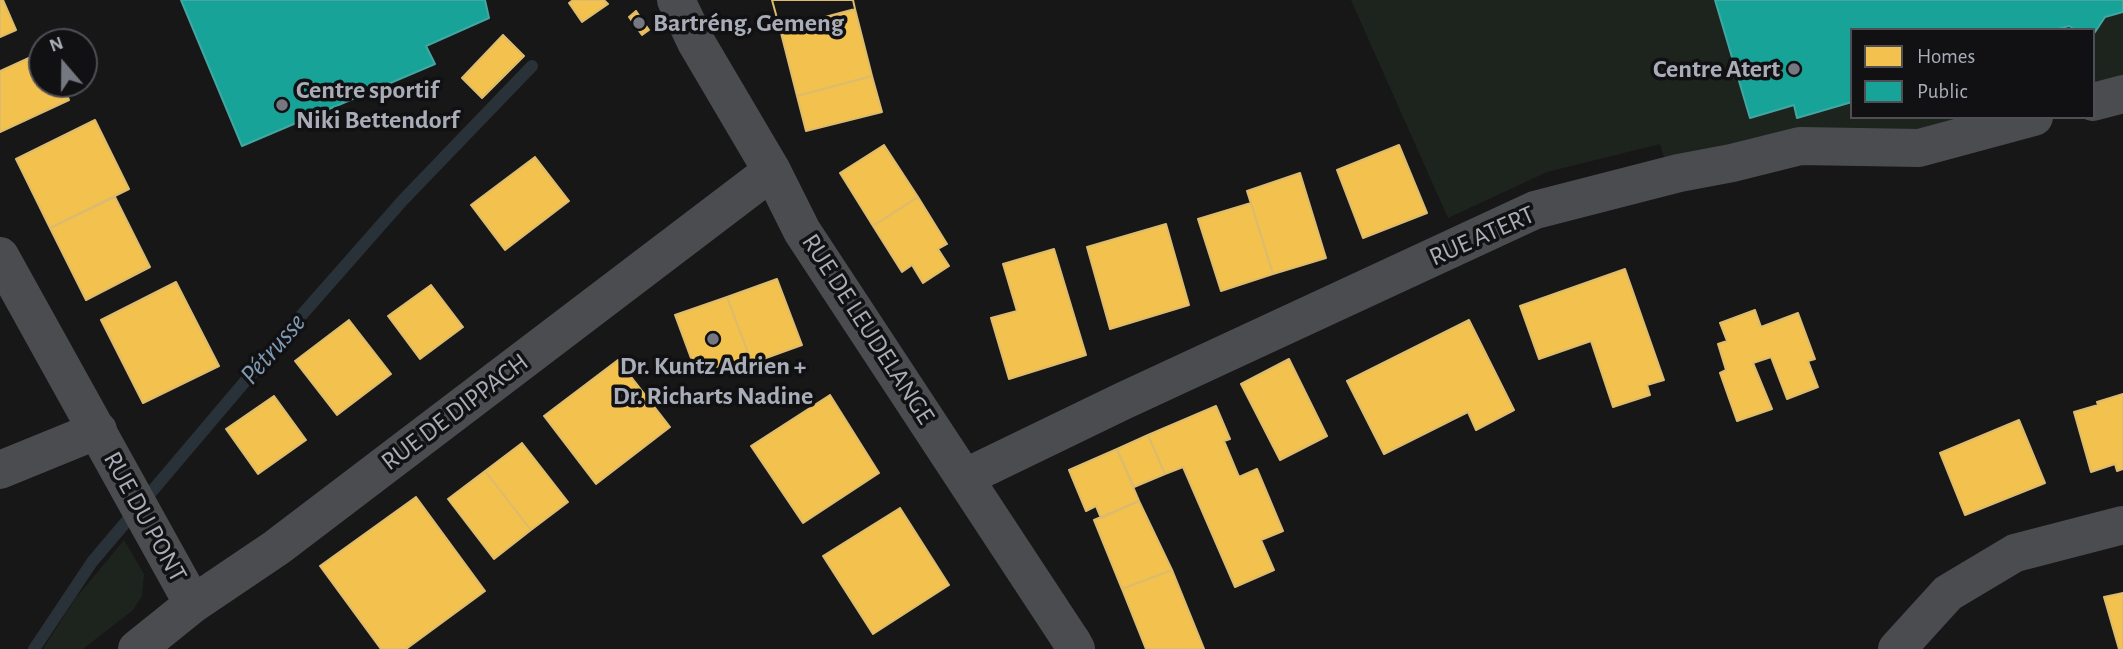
<!DOCTYPE html>
<html>
<head>
<meta charset="utf-8">
<style>
  body { margin:0 }
  #map { position:relative; width:2123px; height:649px; overflow:hidden; background:#171717; font-family:"Alegreya Sans",sans-serif }
  canvas { display:block }
  .legend { position:absolute; left:1850px; top:28px; width:245px; height:91px; box-sizing:border-box; background:#111113; border:2px solid #4d4f55; margin:0; padding:9px 12px; list-style:none; font-size:21px; color:#a8adb8 }
  .legend li { display:flex; align-items:center; gap:14px; height:35px }
  .legend b { width:35px; border:2px solid #4d4f55 }
  .north { position:absolute; left:28px; top:28px; width:70px; height:70px; box-sizing:border-box; background:#111113; border:2px solid #4d4f55; border-radius:50%; rotate:340deg; font-size:19px; font-weight:700; line-height:28px; text-align:center; color:#a8adb8 }
  .north::after { content:''; display:block; margin:auto; width:24px; height:32px; background:#757880; clip-path:polygon(50% 0,100% 100%,50% 72%,0 100%) }
</style>
</head>
<body>
<div id="map">
<canvas width="2123" height="649"></canvas>
<ul class="legend">
<li><b style="height:19px;background:#f2c14e"></b>Homes</li>
<li><b style="height:19px;background:#17a398"></b>Public</li>
</ul>
<div class="north">N</div>
</div>
<script>
const c = document.querySelector('canvas').getContext('2d');
c.lineJoin = 'round';
function fillPath(path, color) {
  c.fillStyle = color;
  c.fill(path, 'evenodd');
}
function toPath(rows) {
  const path = new Path2D();
  for (const r of rows) {
    path.moveTo(r[0], r[1]);
    for (let i = 2; i < r.length; i += 2) path.lineTo(r[i], r[i + 1]);
  }
  return path;
}
function strokePath(path, color, width, dash) {
  c.strokeStyle = color;
  c.lineWidth = width;
  c.lineCap = dash ? 'butt' : 'round';
  c.setLineDash(dash || []);
  c.stroke(path);
}
function label(font, color, halo, rows, align = 'center') {
  c.font = font + ' "Alegreya Sans",sans-serif';
  c.lineWidth = 7;
  c.setLineDash([]);
  c.textBaseline = 'middle';
  c.strokeStyle = halo;
  c.fillStyle = color;
  for (const [text, x, y, turn = 0] of rows) {
    c.save();
    c.translate(x, y);
    c.rotate((+turn || 0) * Math.PI / 180);
    c.textAlign = isNaN(turn) ? turn : align;
    if (halo) c.strokeText(text, 0, 0);
    c.fillText(text, 0, 0);
    c.restore();
  }
}
const green = toPath([
  [1351,0,2123,0,2123,94,2093,102,2093,30,1852,30,1852,117,2034,117,1670,176,1660,144,1547,172,1448,218],
  [124,540,144,574,142,596,133,610,83,649,43,649,75,599]
]);
const homes = toPath([
  [0,0,3,0,16,30,0,37,0,0],
  [573,0,604,0,608,4,582,22,569,3,573,0],
  [772,0,853,0,855,9,780,29,772,0],
  [772,0,853,0,855,9,780,29,772,0],
  [855,9,872,76,797,96,780,29,855,9],
  [636,11,649,30,642,35,629,17,636,11],
  [503,35,524,56,482,98,462,78,503,35],
  [42,52,42,84,62,84,69,100,0,132,0,71,42,52],
  [872,76,882,112,806,131,797,96,872,76],
  [95,120,129,189,50,228,16,159,95,120],
  [884,145,918,197,873,226,840,173,884,145],
  [1399,145,1427,213,1363,238,1337,170,1399,145],
  [535,157,569,201,505,250,471,205,535,157],
  [1300,173,1326,258,1273,274,1247,191,1300,173],
  [115,197,150,267,86,300,50,228,115,197],
  [918,197,947,244,938,249,949,266,923,283,912,265,902,272,873,226,918,197],
  [1251,203,1273,274,1221,291,1198,219,1251,203],
  [1166,224,1189,305,1110,329,1087,247,1166,224],
  [1054,249,1086,355,1009,379,991,318,1017,311,1003,264,1054,249],
  [1625,269,1664,380,1647,385,1650,395,1613,407,1591,341,1539,359,1520,306,1625,269],
  [777,279,802,345,752,363,727,297,777,279],
  [176,282,219,366,143,403,101,320,176,282],
  [431,285,463,327,420,359,388,316,431,285],
  [727,297,752,363,695,369,675,315,727,297],
  [1755,310,1761,327,1798,313,1815,359,1808,361,1818,387,1787,399,1771,357,1753,363,1772,409,1737,421,1720,373,1726,370,1718,344,1727,341,1720,323,1755,310],
  [349,320,391,374,337,415,295,361,349,320],
  [1469,320,1514,410,1476,430,1468,412,1384,454,1347,381,1469,320],
  [1289,359,1327,436,1280,460,1241,384,1289,359],
  [618,360,670,427,596,484,544,416,618,360],
  [2123,394,2123,469,2117,471,2115,464,2091,472,2074,412,2098,405,2097,402,2123,394],
  [830,395,879,473,803,523,751,446,830,395],
  [274,396,306,440,258,474,226,429,274,396],
  [1216,406,1230,439,1224,441,1239,477,1257,469,1283,531,1261,540,1274,570,1235,587,1183,467,1165,474,1148,435,1216,406],
  [2019,420,2045,483,1965,515,1940,453,2019,420],
  [1148,435,1165,474,1134,487,1117,449,1148,435],
  [522,443,568,502,531,530,485,471,522,443],
  [1117,449,1139,501,1101,518,1096,506,1086,511,1069,470,1117,449],
  [485,471,531,530,494,559,448,499,485,471],
  [416,497,485,591,406,649,381,649,320,566,416,497],
  [1139,501,1172,570,1122,589,1094,520,1139,501],
  [900,508,949,585,873,634,823,556,900,508],
  [1172,570,1204,649,1146,649,1122,589,1172,570],
  [2123,593,2123,649,2119,649,2104,597,2123,593]
]);
const public = toPath([
  [181,0,485,0,489,18,426,46,435,64,242,146,181,0],
  [1715,0,2123,0,2123,12,2105,17,2093,35,2093,30,2076,30,2069,26,2054,30,1852,30,1852,102,1797,118,1794,105,1750,118,1715,0]
]);
const stream = toPath([
  [34,649,92,562,292,326,403,200,532,66]
]);
const minor = toPath([
  [676,0,696,42,772,171,802,231,1072,642],
  [2093,102,2123,94],
  [0,256,193,604],
  [0,470,98,430],
  [966,477,1123,401,1535,210,1679,173,1732,163,1800,146,1919,148,2034,117],
  [137,649,193,604,276,548,772,171],
  [1897,649,1948,593,2015,553,2123,525]
]);
const tertiary = toPath([
  [1072,642,1076,649]
]);
const markers = [
  [639,23,7,"#757880"],
  [1794,69,7,"#757880"],
  [282,105,7,"#757880"],
  [713,339,7,"#757880"]
];
const poiNames = [
  ["Bartréng, Gemeng",653,23],
  ["Centre Atert",1780,69,"right"],
  ["Centre sportif",296,90],
  ["Niki Bettendorf",296,120],
  ["Dr. Kuntz Adrien +",713,366,"center"],
  ["Dr. Richarts Nadine",713,396,"center"]
];
const streetNames = [
  ["RUE ATERT",1482,236,-24],
  ["RUE DE LEUDELANGE",868,329,57],
  ["RUE DE DIPPACH",455,412,-37],
  ["RUE DU PONT",145,517,61]
];
const waterNames = [
  ["Pétrusse",273,349,-49]
];
fillPath(green, '#1d241e');
fillPath(homes, '#f2c14e');
strokePath(homes, '#dcbb6e', 2);
fillPath(public, '#17a398');
strokePath(public, '#42a6a2', 2);
strokePath(stream, '#2a3239', 12);
strokePath(minor, '#4b4c50', 38);
strokePath(tertiary, '#4b4c50', 38);
for (const [x, y, r, color] of markers) {
  const dot = new Path2D();
  dot.arc(x, y, r, 0, 2 * Math.PI);
  c.fillStyle = color;
  c.fill(dot);
  strokePath(dot, '#111113', 2.5);
}
label('bold 26px', '#a8adb8', '#111113', poiNames, 'left');
label('26px', '#a8adb8', '#111113', streetNames);
label('italic 28px', '#7f9bb3', '#111113', waterNames);
</script>
</body>
</html>
